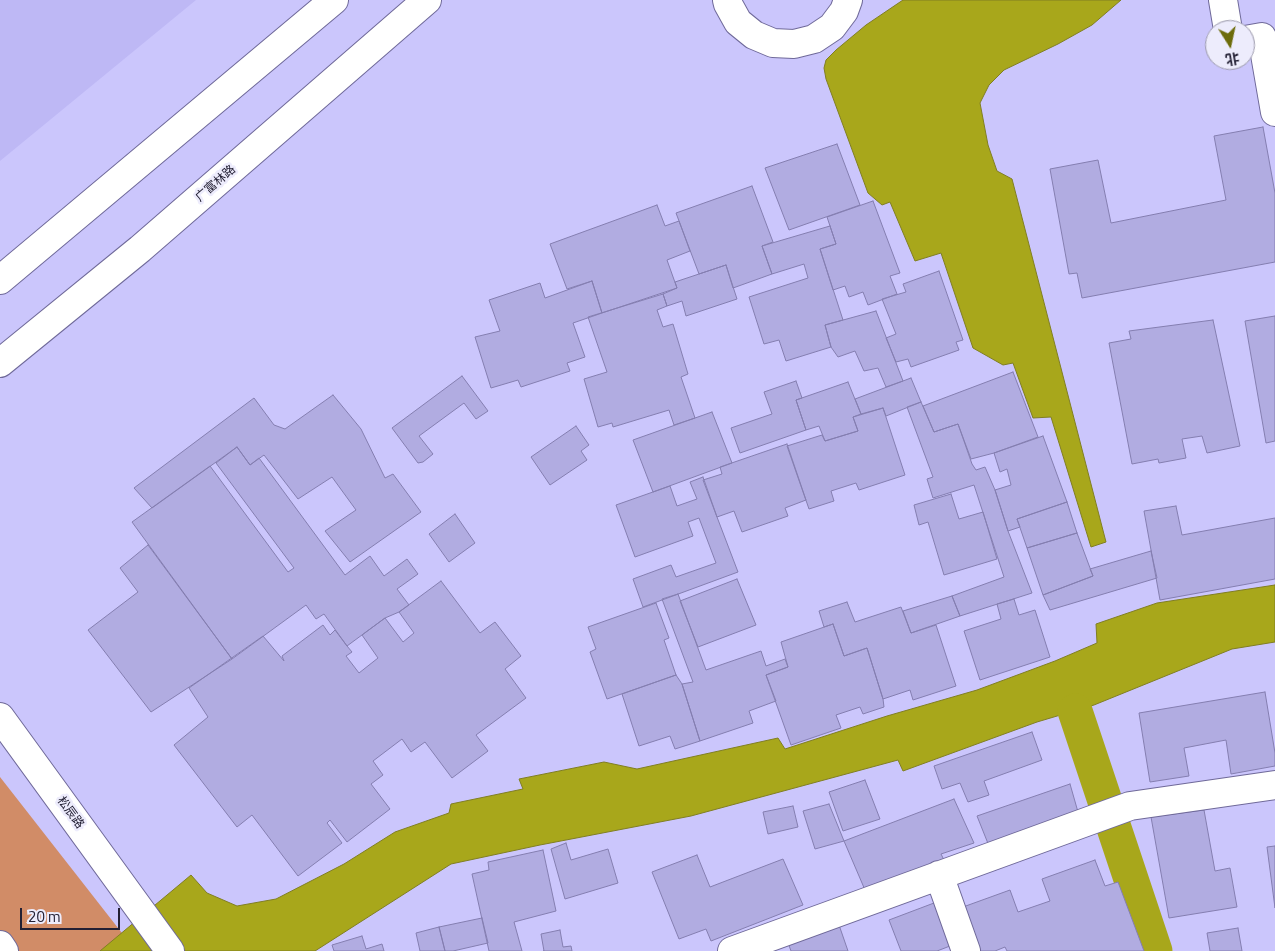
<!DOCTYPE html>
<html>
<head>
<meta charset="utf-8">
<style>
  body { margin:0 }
  #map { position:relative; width:1275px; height:951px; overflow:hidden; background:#cbc6fc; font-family:"Titillium Web","Noto Sans SC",sans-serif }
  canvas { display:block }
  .north { position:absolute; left:1205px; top:20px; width:50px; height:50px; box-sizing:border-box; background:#edecfc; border:1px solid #9c9aac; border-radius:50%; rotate:170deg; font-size:14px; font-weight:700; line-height:20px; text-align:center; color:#232034 }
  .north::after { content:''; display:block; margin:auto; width:18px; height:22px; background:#6d6c0b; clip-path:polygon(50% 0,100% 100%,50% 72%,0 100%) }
  .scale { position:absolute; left:20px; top:908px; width:100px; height:22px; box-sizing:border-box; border:2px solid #232034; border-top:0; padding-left:6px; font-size:15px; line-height:18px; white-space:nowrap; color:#232034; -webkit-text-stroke:4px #edecfc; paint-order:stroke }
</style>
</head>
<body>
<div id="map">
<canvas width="1275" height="951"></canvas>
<div class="north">北</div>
<div class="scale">20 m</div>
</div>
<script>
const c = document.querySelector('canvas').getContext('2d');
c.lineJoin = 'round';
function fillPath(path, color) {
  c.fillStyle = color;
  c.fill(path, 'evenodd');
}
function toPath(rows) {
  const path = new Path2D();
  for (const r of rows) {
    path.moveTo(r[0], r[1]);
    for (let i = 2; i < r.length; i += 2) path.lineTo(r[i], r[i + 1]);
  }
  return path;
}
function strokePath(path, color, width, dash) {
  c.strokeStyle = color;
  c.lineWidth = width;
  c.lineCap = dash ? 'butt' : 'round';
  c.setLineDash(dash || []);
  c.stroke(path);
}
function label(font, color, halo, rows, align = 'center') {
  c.font = font + ' "Titillium Web","Noto Sans SC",sans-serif';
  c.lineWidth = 5;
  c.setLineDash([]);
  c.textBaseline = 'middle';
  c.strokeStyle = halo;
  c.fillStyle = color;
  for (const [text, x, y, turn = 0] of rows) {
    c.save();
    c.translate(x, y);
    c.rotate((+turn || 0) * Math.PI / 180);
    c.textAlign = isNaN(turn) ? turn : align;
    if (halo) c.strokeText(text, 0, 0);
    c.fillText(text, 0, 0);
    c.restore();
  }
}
const built = toPath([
  [0,0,196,0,0,161]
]);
const green = toPath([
  [0,777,136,951,0,951]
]);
const water = toPath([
  [903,0,1121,0,1092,25,1058,44,1004,70,989,85,980,103,988,145,997,171,1012,179,1106,542,1091,547,1051,417,1033,418,1013,363,1003,365,973,348,941,253,915,261,890,202,882,205,868,193,826,79,824,68,826,60,836,50,866,25,903,0],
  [1275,585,1275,642,1232,649,1094,705,1037,722,903,771,898,760,691,816,540,845,451,864,315,951,100,951,191,875,207,893,237,906,276,899,344,864,395,832,449,813,451,804,523,789,519,779,604,762,637,769,778,738,785,749,887,716,977,690,1055,661,1097,643,1096,624,1157,603,1275,585]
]);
const canal = toPath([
  [1075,711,1155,951]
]);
const building = toPath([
  [1263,127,1275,193,1275,262,1082,298,1077,273,1069,274,1050,169,1098,160,1111,223,1226,200,1214,136,1263,127],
  [837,144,860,205,789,230,765,168,837,144],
  [752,186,773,242,762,246,772,274,733,288,726,265,699,274,676,213,752,186],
  [873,201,900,273,890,276,897,294,868,305,863,292,849,297,845,286,833,290,820,249,836,244,827,217,873,201],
  [657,205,665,226,679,221,690,251,667,260,677,288,602,313,592,281,567,289,550,244,657,205],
  [830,226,836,244,820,249,843,320,825,325,831,347,786,361,779,340,764,344,749,297,808,278,804,264,772,274,762,246,830,226],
  [726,265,737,299,686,316,682,301,667,306,663,294,677,288,675,282,726,265],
  [939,271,963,340,956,342,959,350,911,367,908,359,896,362,886,338,896,334,882,299,906,292,903,284,939,271],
  [592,281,602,313,573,323,585,357,567,363,570,371,521,387,518,380,491,388,475,337,500,331,489,300,540,283,545,298,592,281],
  [663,294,667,306,657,310,663,327,673,324,688,374,681,377,695,418,674,425,669,410,613,427,612,423,598,427,584,379,607,372,588,317,663,294],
  [876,311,903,381,886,387,878,368,864,371,855,351,838,357,831,347,825,325,876,311],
  [1275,316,1275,441,1266,443,1245,321,1275,316],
  [1213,320,1240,446,1207,453,1202,436,1182,439,1186,458,1159,463,1158,459,1132,464,1109,343,1131,339,1129,331,1213,320],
  [1013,372,1038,437,994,453,971,459,958,424,934,432,923,406,1013,372],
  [462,376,488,411,476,419,464,403,419,436,433,454,423,462,418,463,392,428,462,376],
  [911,378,921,402,886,416,883,408,861,414,855,399,911,378],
  [796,381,802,398,796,400,806,430,740,453,731,428,772,414,764,392,796,381],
  [848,382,861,414,853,417,858,431,825,441,819,426,806,430,796,400,848,382],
  [333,395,361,429,385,478,393,474,421,512,350,562,325,531,356,510,332,477,298,499,264,455,250,465,237,447,152,508,134,488,254,398,274,425,285,429,333,395],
  [921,402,934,432,958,424,972,464,976,470,985,467,995,490,1008,531,1032,593,960,616,952,596,1004,577,974,485,933,498,927,479,933,477,907,407,921,402],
  [883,408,905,475,859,490,856,483,831,491,834,501,809,509,787,446,822,435,825,441,858,431,853,417,883,408],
  [712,412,732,463,653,492,633,440,712,412],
  [576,426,589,445,581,451,587,460,550,485,531,457,576,426],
  [1043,436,1067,502,1017,519,1020,527,1008,531,995,490,1011,485,1007,469,1000,472,994,453,1043,436],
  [787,444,806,500,785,508,788,516,742,532,734,511,717,517,703,480,722,474,720,467,787,444],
  [237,447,250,465,259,458,345,575,370,556,384,576,407,559,418,574,397,589,409,605,399,612,385,618,347,646,324,614,316,619,306,605,232,659,132,522,210,466,288,572,294,568,216,463,237,447],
  [703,477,717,517,738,572,643,607,633,579,671,565,676,577,716,563,699,518,688,522,693,536,635,557,616,505,670,486,677,506,697,499,690,482,703,477],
  [951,494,959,519,983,512,997,559,944,575,928,522,919,525,914,505,951,494],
  [1067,502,1077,533,1027,548,1017,519,1067,502],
  [1176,506,1182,535,1275,518,1275,579,1160,600,1144,511,1176,506],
  [455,514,475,543,449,562,429,534,455,514],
  [1077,533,1093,576,1043,595,1027,548,1077,533],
  [148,545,232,659,151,712,88,630,138,592,120,568,148,545],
  [1151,551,1157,578,1050,610,1043,595,1093,576,1090,569,1151,551],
  [737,579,756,625,698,647,680,601,737,579],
  [441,581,480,633,495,622,521,656,505,669,526,698,476,735,488,751,452,778,425,742,411,752,402,739,373,761,383,775,371,784,390,809,347,842,330,820,327,823,342,843,298,876,252,815,237,827,174,745,208,717,189,688,263,636,284,661,282,656,323,625,330,635,335,630,347,646,352,652,346,656,359,673,378,658,362,635,385,618,403,642,414,633,399,612,441,581],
  [678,594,706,670,761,651,766,666,785,659,788,667,766,675,776,701,749,711,753,723,700,741,682,684,693,682,662,599,678,594],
  [952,596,960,616,911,633,903,611,952,596],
  [1014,599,1019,615,1035,610,1050,657,980,680,964,631,1001,619,997,604,1014,599],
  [847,602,855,622,901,607,911,633,936,625,956,686,913,700,910,690,883,699,867,648,844,656,833,624,824,627,819,611,847,602],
  [656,603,669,638,664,640,676,675,607,699,590,652,596,649,588,627,656,603],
  [833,624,844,656,867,648,883,699,884,707,863,714,860,707,836,715,841,728,791,745,766,675,788,667,781,642,833,624],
  [676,675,682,684,700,741,675,749,670,736,639,746,622,694,676,675],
  [1265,692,1275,753,1275,766,1231,774,1226,740,1184,748,1189,776,1150,782,1139,713,1265,692],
  [1032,732,1042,760,984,781,989,795,968,802,960,783,942,789,934,766,1032,732],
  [865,780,880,819,843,831,829,792,865,780],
  [1070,784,1078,812,989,846,977,816,1070,784],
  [954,799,974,843,941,854,945,862,865,890,844,841,954,799],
  [829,804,844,841,815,849,803,811,829,804],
  [793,806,798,827,768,834,763,812,793,806],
  [1204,810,1215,871,1230,868,1237,907,1169,918,1151,817,1204,810],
  [566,843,571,860,608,849,618,883,565,899,551,849,566,843],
  [1275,846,1275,908,1267,847,1275,846],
  [543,850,556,911,514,922,522,951,489,951,472,874,489,870,488,862,543,850],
  [697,855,710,887,783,859,803,905,711,941,706,929,679,939,652,872,697,855],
  [1095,860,1105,886,1118,882,1144,951,1007,951,1005,947,995,951,979,951,963,907,1010,890,1018,912,1050,901,1042,879,1095,860],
  [934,903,950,946,937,951,901,951,889,920,934,903],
  [482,918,488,943,453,951,445,951,439,927,482,918],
  [838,922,848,951,791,951,787,940,838,922],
  [439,927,445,951,420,951,416,933,439,927],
  [1238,928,1242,951,1210,951,1207,933,1238,928],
  [560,930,563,947,571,946,572,951,543,951,544,951,541,934,560,930],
  [362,936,366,949,382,944,384,951,334,951,332,945,362,936]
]);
const street = toPath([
  [727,0,728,4,738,22,754,35,773,43,794,44,814,39,832,27,844,11,848,0],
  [1223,0,1228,30],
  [1245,40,1262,37,1275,112],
  [939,875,966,951],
  [0,945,4,951],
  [732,951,1130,806,1275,785]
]);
const secondary = toPath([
  [0,280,334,0],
  [0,363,140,249,427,0],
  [0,717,170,951]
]);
const streetNames = [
  ["广富林路",216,184,-41],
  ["松辰路",70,813,54]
];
fillPath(built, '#beb8f5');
fillPath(green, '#d18c67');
fillPath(water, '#a8a71b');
strokePath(water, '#807e22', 1);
strokePath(canal, '#a8a71b', 35);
fillPath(building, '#b1ace1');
strokePath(building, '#847eb0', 1);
strokePath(street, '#6f6999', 30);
strokePath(secondary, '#6f6999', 30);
strokePath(street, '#fff', 28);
strokePath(secondary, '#fff', 28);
label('12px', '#232034', '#edecfc', streetNames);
</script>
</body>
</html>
